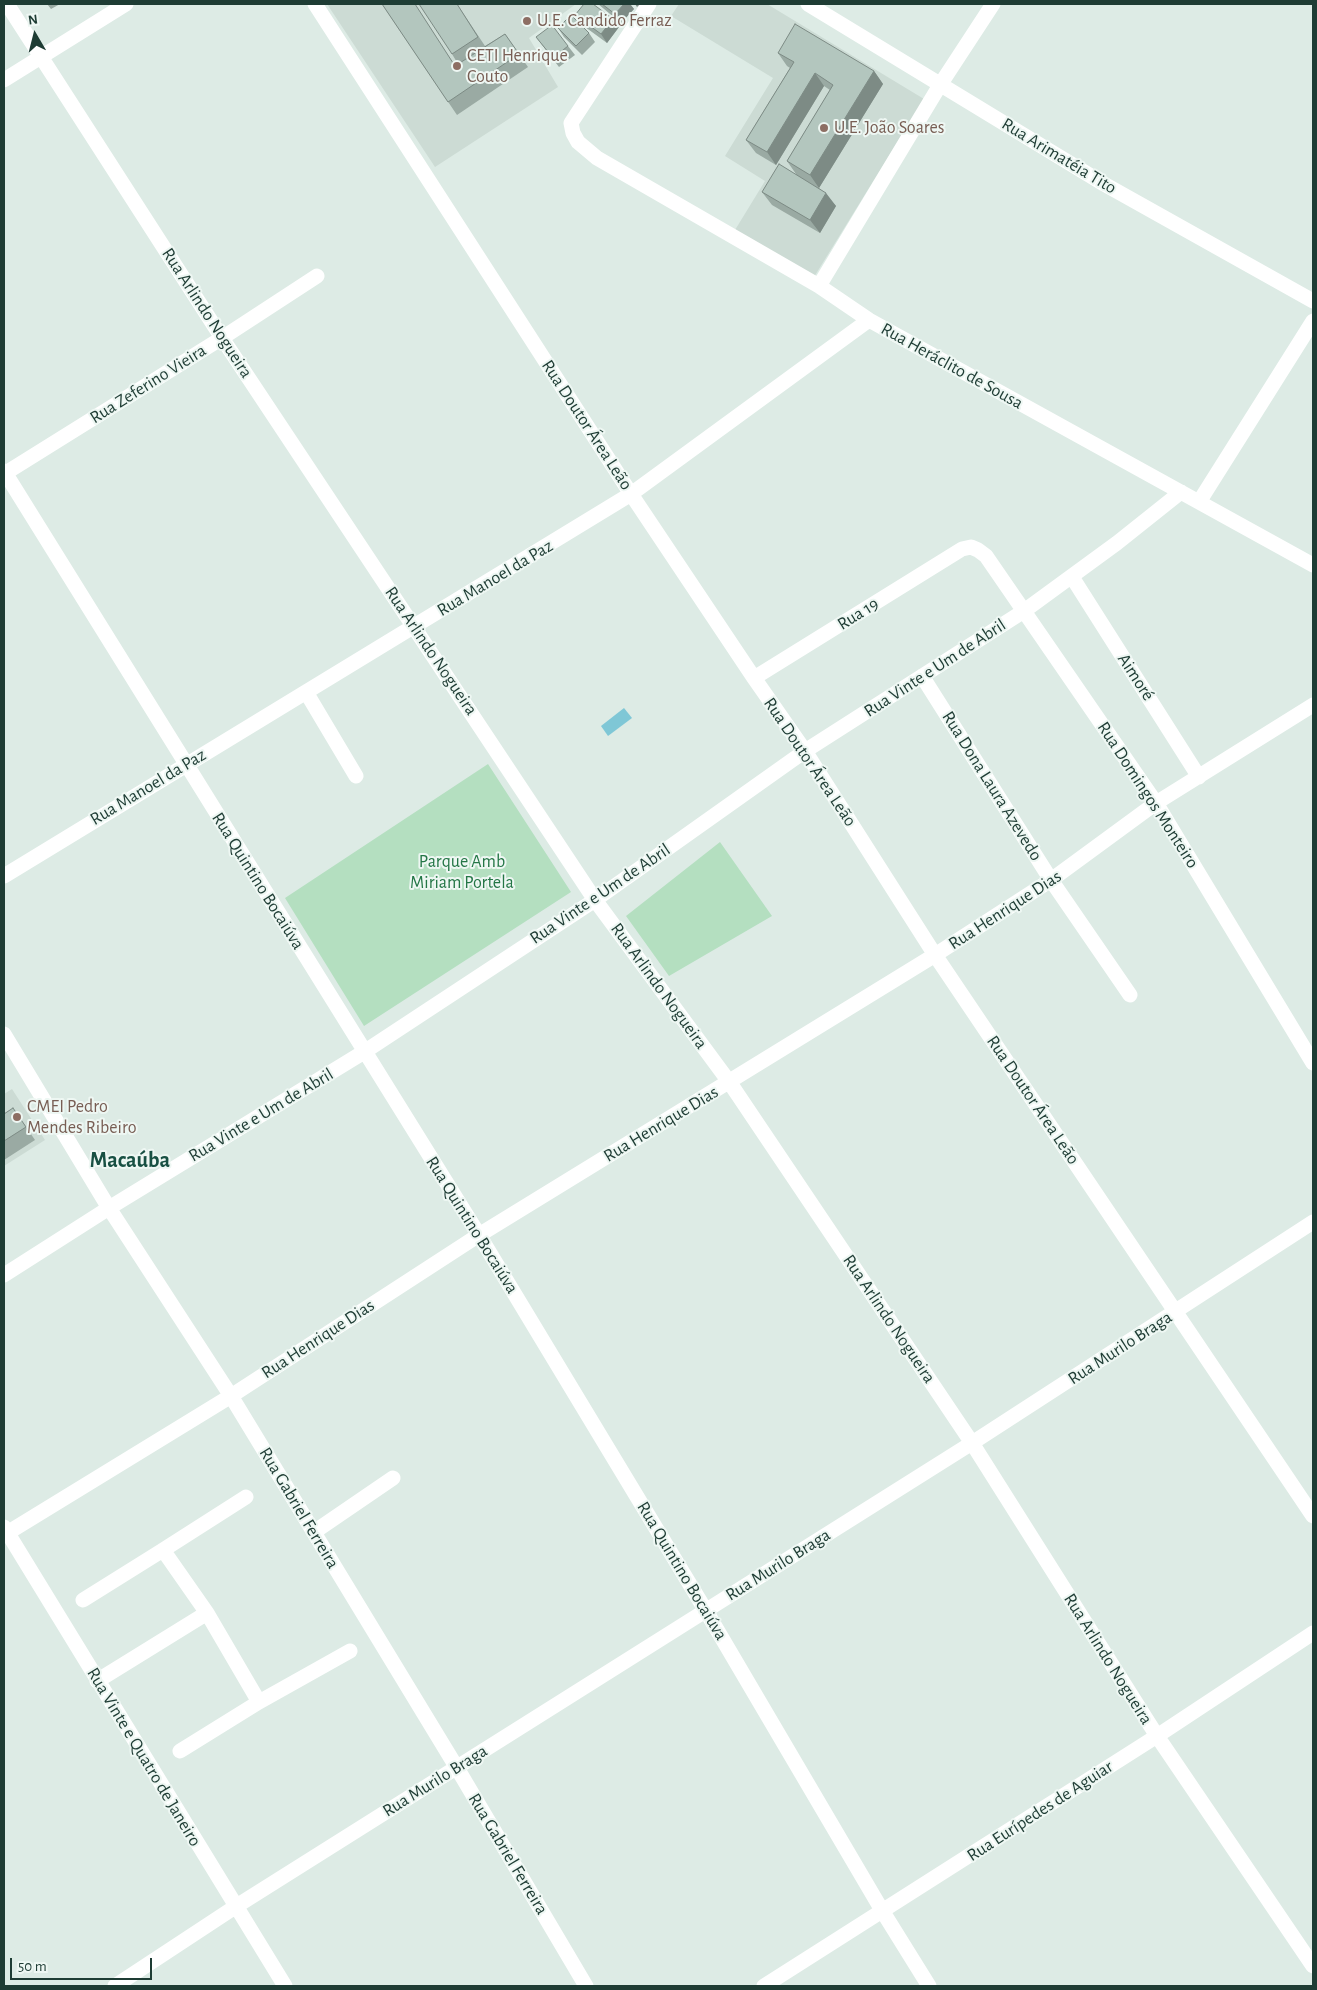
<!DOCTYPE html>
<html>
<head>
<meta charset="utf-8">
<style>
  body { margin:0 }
  #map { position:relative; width:1317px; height:1990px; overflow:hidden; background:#ddebe5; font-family:"Alegreya Sans",sans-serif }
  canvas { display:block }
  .frame { position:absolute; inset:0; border:5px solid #1e3c34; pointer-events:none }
  .north { position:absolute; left:10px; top:10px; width:50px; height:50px; -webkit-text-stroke:4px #eef7f3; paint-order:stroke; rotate:352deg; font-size:14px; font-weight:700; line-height:20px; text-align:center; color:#1e3c34 }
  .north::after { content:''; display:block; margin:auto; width:18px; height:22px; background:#1e3c34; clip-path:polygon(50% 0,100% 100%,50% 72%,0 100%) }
  .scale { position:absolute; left:10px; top:1958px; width:142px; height:22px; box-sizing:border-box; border:2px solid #1e3c34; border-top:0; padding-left:6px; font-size:15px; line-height:18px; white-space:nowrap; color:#1e3c34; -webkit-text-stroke:4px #eef7f3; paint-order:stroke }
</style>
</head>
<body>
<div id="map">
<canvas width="1317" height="1990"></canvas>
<div class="frame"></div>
<div class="north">N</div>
<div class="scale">50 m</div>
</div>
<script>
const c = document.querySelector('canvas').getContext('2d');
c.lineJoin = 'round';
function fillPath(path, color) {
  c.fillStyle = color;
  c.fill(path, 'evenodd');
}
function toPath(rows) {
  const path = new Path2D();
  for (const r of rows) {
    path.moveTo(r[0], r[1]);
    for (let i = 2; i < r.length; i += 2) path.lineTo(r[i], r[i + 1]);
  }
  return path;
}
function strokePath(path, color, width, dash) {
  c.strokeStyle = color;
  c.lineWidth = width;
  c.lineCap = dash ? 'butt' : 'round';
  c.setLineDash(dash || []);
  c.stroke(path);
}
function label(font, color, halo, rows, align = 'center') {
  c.font = font + ' "Alegreya Sans",sans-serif';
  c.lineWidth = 4;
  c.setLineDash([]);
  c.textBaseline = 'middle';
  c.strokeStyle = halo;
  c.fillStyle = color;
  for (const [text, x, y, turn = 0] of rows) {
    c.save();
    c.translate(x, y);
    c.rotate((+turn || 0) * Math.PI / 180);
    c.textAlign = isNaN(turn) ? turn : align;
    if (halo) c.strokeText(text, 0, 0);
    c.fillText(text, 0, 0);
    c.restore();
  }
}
const built = toPath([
  [327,4,576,4,529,38,558,87,435,167],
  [679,4,767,4,924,99,814,277,735,230,765,181,725,156,773,78,671,16],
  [12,1089,45,1140,4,1166,4,1094]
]);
const green = toPath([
  [488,764,571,892,364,1026,285,898],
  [720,842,772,916,669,976,626,916]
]);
const water = toPath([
  [624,708,632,718,608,736,601,726]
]);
const minor = toPath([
  [7,4,222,338,595,900,730,1083,972,1443,1157,1736,1313,1966],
  [315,4,631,494,754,678,805,751,935,955,1313,1516],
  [649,4,571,123,573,133,578,142,597,158,819,286,869,320,1313,565],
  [808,4,1104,184,1313,301],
  [4,80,126,4],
  [819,286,940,85,993,4],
  [4,471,479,1235,706,1611,883,1912,929,1986],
  [4,474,222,338,317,276],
  [1199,502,1313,321],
  [1072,577,1199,777],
  [922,676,1051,880,1130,995],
  [754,678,962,549,971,547,978,550,986,556,1156,803,1313,1063],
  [306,692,356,776],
  [4,876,631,494,869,320],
  [4,1034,109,1208,231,1396,457,1768,586,1986],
  [4,1275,109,1208,364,1052,595,900,805,751,1024,611,1117,543,1181,492],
  [4,1527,285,1986],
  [314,1532,393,1478],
  [4,1535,231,1396,479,1235,935,955,1051,880,1156,803,1313,705],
  [83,1600,163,1550],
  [207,1613,163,1550,246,1497],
  [97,1681,207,1613,259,1702],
  [180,1751,259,1702,350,1651],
  [115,1986,235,1907,972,1443,1313,1222],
  [764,1986,1157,1736,1313,1633]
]);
const wall = toPath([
  [47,4,60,4,51,9],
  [382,4,455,66,458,64,452,54,457,4,485,46,505,34,528,67,457,115],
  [598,4,630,4,634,9,621,23],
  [575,15,613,19,619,27,607,43,581,24],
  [558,28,589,33,595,42,582,55,564,37],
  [536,37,568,46,575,55,559,67],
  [778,53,874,71,883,84,819,188,836,206,820,233,772,205,762,192,796,174,787,161,830,90,824,86,776,165,756,153,746,140,790,68,787,66],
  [13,1108,35,1140,4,1160,4,1114]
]);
const shadedWall = toPath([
  [624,4,630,4,634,9,621,23,615,14],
  [635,4,640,4,637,7],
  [613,19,619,27,607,43,601,34],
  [874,71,883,84,819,188,810,175],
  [815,73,824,86,776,165,767,152],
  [826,193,836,206,820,233,810,220]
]);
const building = toPath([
  [382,4,415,4,455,66,505,34,519,54,448,102,382,4],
  [419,4,457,4,478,37,452,54,419,4],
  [584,4,593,4,613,19,601,34,575,15,584,4],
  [602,4,624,4,615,14,602,4],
  [571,15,589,33,576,46,558,28,571,15],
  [795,24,874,71,810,175,787,161,833,85,815,73,767,152,746,140,794,62,778,53,795,24],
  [552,25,568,46,553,58,536,37,552,25],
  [779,164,826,193,810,220,762,192,779,164],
  [13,1108,26,1127,4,1141,4,1114,13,1108]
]);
const markers = [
  [527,21,5,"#8d6e63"],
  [457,66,5,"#8d6e63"],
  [824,128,5,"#8d6e63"],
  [17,1117,5,"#8d6e63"]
];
const educationNames = [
  ["U.E. Candido Ferraz",537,21],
  ["CETI Henrique",467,56],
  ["Couto",467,77],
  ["U.E. João Soares",834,128],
  ["CMEI Pedro",27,1107],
  ["Mendes Ribeiro",27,1128]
];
const streetNames = [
  ["Rua Arimatéia Tito",1059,156,31],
  ["Rua Arlindo Nogueira",207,313,57],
  ["Rua Heráclito de Sousa",952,366,29],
  ["Rua Zeferino Vieira",148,384,-32],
  ["Rua Doutor Área Leão",587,425,57],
  ["Rua Manoel da Paz",495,578,-31],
  ["Rua 19",858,614,-32],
  ["Rua Arlindo Nogueira",431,651,56],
  ["Rua Vinte e Um de Abril",935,668,-33],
  ["Aimoré",1136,677,57],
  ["Rua Doutor Área Leão",810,762,56],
  ["Rua Dona Laura Azevedo",992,786,58],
  ["Rua Manoel da Paz",148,787,-31],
  ["Rua Domingos Monteiro",1148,795,57],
  ["Rua Quintino Bocaiúva",258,881,58],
  ["Rua Vinte e Um de Abril",600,894,-34],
  ["Rua Henrique Dias",1005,910,-33],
  ["Rua Arlindo Nogueira",659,986,54],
  ["Rua Doutor Área Leão",1033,1100,56],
  ["Rua Vinte e Um de Abril",261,1115,-31],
  ["Rua Henrique Dias",661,1124,-31],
  ["Rua Quintino Bocaiúva",472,1225,58],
  ["Rua Arlindo Nogueira",889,1319,56],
  ["Rua Henrique Dias",318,1339,-33],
  ["Rua Murilo Braga",1120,1348,-33],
  ["Rua Gabriel Ferreira",299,1508,59],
  ["Rua Murilo Braga",778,1565,-32],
  ["Rua Quintino Bocaiúva",682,1571,59],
  ["Rua Arlindo Nogueira",1108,1659,58],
  ["Rua Vinte e Quatro de Janeiro",144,1757,59],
  ["Rua Murilo Braga",435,1781,-32],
  ["Rua Eurípedes de Aguiar",1040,1811,-33],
  ["Rua Gabriel Ferreira",508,1854,59]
];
const parkNames = [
  ["Parque Amb",462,862],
  ["Miriam Portela",462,883]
];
const districtNames = [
  ["Macaúba",130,1160]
];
fillPath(built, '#ccdbd4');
fillPath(green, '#b4dfc0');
fillPath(water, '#7fc7d6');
strokePath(minor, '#fff', 15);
fillPath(wall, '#9aaaa3');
fillPath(shadedWall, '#7d8b85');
fillPath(building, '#b3c6be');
strokePath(building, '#7d8b85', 1);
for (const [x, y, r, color] of markers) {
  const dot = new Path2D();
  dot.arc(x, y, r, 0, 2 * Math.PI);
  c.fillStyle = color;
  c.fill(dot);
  strokePath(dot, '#eef7f3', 2);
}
label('18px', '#785e54', '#eef7f3', educationNames, 'left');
label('18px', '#1e3c34', '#eef7f3', streetNames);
label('18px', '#247646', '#eef7f3', parkNames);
label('bold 22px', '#185043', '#eef7f3', districtNames);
</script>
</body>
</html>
